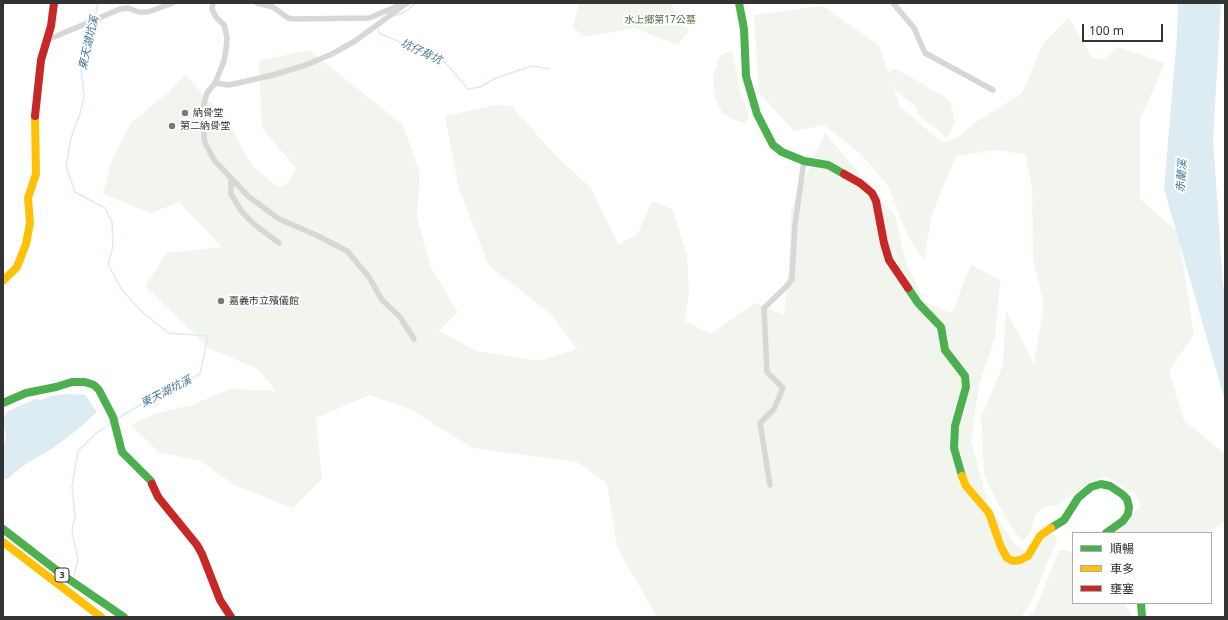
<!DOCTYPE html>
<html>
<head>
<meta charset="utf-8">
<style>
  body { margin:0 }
  #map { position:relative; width:1228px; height:620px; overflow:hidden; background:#fff; font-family:"Noto Sans","Noto Sans TC",sans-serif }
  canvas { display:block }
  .frame { position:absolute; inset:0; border:4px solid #333; pointer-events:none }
  .legend { position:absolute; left:1072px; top:532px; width:140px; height:72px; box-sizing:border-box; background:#fff; border:1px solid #adadad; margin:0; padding:5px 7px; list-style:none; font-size:12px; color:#333 }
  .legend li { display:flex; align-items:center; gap:8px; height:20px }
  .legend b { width:20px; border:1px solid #adadad }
  .scale { position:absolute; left:1082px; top:24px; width:81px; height:18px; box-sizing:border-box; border:2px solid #333; border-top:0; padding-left:5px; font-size:12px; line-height:14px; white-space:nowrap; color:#333; -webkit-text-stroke:3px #fff; paint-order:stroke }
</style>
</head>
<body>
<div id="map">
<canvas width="1228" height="620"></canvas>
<div class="frame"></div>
<ul class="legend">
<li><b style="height:5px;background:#4caf50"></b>順暢</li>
<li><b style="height:5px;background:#ffc107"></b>車多</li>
<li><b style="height:5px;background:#c62828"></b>壅塞</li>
</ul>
<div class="scale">100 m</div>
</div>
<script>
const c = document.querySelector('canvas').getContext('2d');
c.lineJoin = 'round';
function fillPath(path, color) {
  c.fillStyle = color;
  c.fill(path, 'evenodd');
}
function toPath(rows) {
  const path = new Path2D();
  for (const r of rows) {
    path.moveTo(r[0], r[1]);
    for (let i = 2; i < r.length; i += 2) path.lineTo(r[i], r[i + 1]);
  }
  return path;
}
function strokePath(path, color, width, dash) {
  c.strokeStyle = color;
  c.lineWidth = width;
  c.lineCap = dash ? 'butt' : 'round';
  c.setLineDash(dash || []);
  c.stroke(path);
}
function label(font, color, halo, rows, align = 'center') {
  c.font = font + ' "Noto Sans","Noto Sans TC",sans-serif';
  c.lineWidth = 4;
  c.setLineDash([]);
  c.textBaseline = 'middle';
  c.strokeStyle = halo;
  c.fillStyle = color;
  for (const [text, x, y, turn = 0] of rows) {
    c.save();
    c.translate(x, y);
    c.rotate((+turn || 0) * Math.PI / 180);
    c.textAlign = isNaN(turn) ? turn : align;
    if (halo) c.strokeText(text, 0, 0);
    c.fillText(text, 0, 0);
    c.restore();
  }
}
const green = toPath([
  [579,3,670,3,689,31,677,45,634,28,585,37,573,27],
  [822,6,879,45,889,75,890,72,894,69,901,71,950,101,955,123,947,138,937,129,921,118,915,106,897,92,893,86,899,105,942,143,957,138,973,124,1022,93,1043,44,1069,17,1092,58,1105,59,1118,47,1165,63,1140,119,1140,199,1178,232,1194,335,1169,370,1184,421,1225,454,1225,522,1205,533,1117,533,1141,505,1135,494,1106,477,1085,485,1059,505,1045,507,1035,514,1031,532,1022,542,1000,508,984,475,981,417,1003,365,1006,311,1034,364,1044,305,1033,259,1032,186,1025,154,994,150,956,156,932,214,924,260,908,237,888,186,861,154,824,125,794,131,759,93,754,15],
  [309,50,403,125,420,173,417,217,431,268,458,312,439,331,476,351,538,361,577,349,549,312,489,266,459,189,445,116,496,105,511,106,557,157,591,188,619,245,638,233,652,201,673,210,687,256,689,293,685,321,711,334,755,303,784,315,789,262,791,211,825,133,895,216,906,263,925,302,952,313,971,264,1000,281,995,338,979,385,971,440,988,504,1014,543,1029,555,1043,525,1049,530,1057,540,1030,604,1021,617,657,617,617,547,607,483,577,462,473,448,408,408,369,395,316,418,322,479,293,508,236,486,199,460,160,453,131,425,154,414,192,405,230,389,276,391,258,369,209,348,145,286,167,253,222,247,179,202,151,213,103,194,111,163,131,123,168,93,185,75,228,121,252,166,278,187,288,183,296,168,262,128,259,61],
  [732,50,740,91,749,116,745,123,734,120,722,112,715,98,713,77,720,55],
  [1059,550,1069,551,1073,555,1073,603,1125,603,1132,617,1029,617,1035,610]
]);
const water = toPath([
  [1178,3,1221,3,1213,139,1223,286,1225,290,1225,401,1164,189,1177,37],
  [67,394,85,395,97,412,77,430,53,448,23,466,7,479,3,479,3,444,6,440,3,418,8,411,35,399,42,400,50,396]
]);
const stream = toPath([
  [393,16,403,13,416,3],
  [95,17,98,3],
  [93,23,81,69,84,96,80,114,71,138,66,166,75,192,105,208,112,222,113,246,108,264,122,290,141,311,168,333,208,336,200,374,145,402,117,419],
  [378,25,379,33,444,61,468,89,480,87,496,78,532,66,550,69],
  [74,575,78,560,72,531,75,516,72,486,78,451,95,434,111,423]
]);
const street = toPath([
  [213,3,212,9,216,17,224,25,227,37,226,50,224,61,215,83,207,93,203,108,203,128,205,143,214,160,231,178,231,194,242,212,255,225,279,243],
  [257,3,273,7,288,18,293,19,369,18,400,5],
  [893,3,914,28,925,53,993,90],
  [47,40,120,9,128,8,139,12,148,12,173,3],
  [215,83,229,85,273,75,306,65,332,54,355,41,407,3],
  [231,178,248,196,279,219,316,235,347,251,369,277,382,300,400,317,414,339],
  [770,485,760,423,774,409,783,388,767,372,764,308,787,286,792,279,795,224,804,161]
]);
const fast = toPath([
  [739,3,744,29,746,76,757,114,773,145,782,152,804,161,828,165,844,174],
  [908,288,918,303,941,327,945,350,965,376,966,387,955,426,954,448,962,476],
  [3,403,26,393,56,387,72,382,85,382,94,385,99,390,113,417,122,452,151,481,152,484],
  [1051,528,1064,520,1078,498,1091,487,1101,484,1110,486,1122,494,1127,499,1129,507,1128,514,1123,521,1106,533],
  [3,529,64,576,124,617],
  [1141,603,1142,617]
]);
const slow = toPath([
  [3,281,17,267,26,244,30,223,28,198,36,174,35,116],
  [962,476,966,486,989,513,1001,547,1007,558,1013,561,1020,560,1028,556,1040,536,1051,528],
  [3,542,101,617]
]);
const jam = toPath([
  [35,116,41,60,51,26,54,3],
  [844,174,860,183,872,193,876,201,884,243,889,260,908,288],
  [152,484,158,497,197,545,202,554,220,600,231,617]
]);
const markers = [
  [185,113,4,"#7a7a7a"],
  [172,126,4,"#7a7a7a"],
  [221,301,4,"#7a7a7a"]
];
const shields = [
  [62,575,14]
];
const shieldNames = [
  ["3",62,575]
];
const parkNames = [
  ["水上鄉第17公墓",660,20]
];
const poiNames = [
  ["納骨堂",193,113],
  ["第二納骨堂",180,126],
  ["嘉義市立殯儀館",229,301]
];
const waterNames = [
  ["東天湖坑溪",89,43,-77],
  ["坑仔背坑",421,52,25],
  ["赤蘭溪",1182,176,-85],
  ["東天湖坑溪",166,392,-27]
];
fillPath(green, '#f1f5ed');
fillPath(water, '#ddebf3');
strokePath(stream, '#ddebf3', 1.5);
strokePath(street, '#d7d7d7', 5.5);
strokePath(fast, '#4caf50', 8);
strokePath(slow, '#ffc107', 8);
strokePath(jam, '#c62828', 8);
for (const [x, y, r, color] of markers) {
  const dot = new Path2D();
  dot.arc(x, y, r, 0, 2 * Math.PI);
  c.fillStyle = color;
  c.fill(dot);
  strokePath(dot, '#fff', 1.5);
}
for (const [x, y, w] of shields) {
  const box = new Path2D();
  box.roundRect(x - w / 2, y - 7, w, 14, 3);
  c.fillStyle = '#fff';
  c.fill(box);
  strokePath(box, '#333', 1);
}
label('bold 9px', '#333', null, shieldNames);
label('10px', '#56703f', '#fff', parkNames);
label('10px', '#333', '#fff', poiNames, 'left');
label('italic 11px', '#3f7597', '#fff', waterNames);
</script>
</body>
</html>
